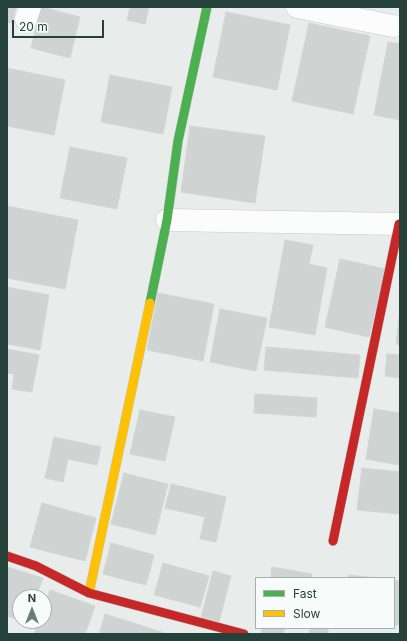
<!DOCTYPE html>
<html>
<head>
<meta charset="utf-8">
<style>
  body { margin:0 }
  #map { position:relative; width:407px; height:641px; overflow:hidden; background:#e8edeb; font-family:Inter,sans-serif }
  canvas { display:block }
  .frame { position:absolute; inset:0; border:8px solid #24423a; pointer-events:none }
  .legend { position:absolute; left:255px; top:577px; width:140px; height:52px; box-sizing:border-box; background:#f7fbf9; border:1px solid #a3b1ad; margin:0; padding:5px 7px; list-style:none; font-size:12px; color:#24423a }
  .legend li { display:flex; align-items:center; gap:8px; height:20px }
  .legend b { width:20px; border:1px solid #a3b1ad }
  .north { position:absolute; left:12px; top:589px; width:40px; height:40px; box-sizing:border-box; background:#f7fbf9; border:1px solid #a3b1ad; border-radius:50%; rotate:0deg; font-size:11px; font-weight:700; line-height:16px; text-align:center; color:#24423a }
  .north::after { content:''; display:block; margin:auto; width:14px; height:18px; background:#697e78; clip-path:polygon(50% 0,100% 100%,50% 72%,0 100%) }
  .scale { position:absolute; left:12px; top:20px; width:92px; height:18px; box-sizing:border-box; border:2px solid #24423a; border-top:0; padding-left:5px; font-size:12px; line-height:14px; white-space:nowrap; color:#24423a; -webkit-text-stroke:3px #f7fbf9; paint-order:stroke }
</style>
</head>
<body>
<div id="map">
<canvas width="407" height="641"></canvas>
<div class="frame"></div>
<ul class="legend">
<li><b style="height:5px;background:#4caf50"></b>Fast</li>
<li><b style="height:5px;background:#ffc107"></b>Slow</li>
</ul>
<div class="north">N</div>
<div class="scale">20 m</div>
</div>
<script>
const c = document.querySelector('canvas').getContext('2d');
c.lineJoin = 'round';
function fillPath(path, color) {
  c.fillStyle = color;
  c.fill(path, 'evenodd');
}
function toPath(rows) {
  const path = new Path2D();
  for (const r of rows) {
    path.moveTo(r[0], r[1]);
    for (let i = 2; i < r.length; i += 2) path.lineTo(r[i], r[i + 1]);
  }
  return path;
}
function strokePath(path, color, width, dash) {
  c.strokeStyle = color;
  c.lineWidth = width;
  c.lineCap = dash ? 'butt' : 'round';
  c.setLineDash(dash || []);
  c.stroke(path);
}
const building = toPath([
  [7,7,16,7,12,23,7,22,7,7],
  [41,7,80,17,70,58,31,48,41,7],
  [130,7,149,7,145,24,127,20,130,7],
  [226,12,290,25,277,90,213,77,226,12],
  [309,23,370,36,353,114,292,101,309,23],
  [388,42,400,44,400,120,374,115,388,42],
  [7,68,65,80,54,135,7,126,7,68],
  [110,75,172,87,163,134,101,122,110,75],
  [190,126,265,136,255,203,181,192,190,126],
  [70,147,127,158,117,209,60,198,70,147],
  [7,206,78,220,65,289,7,278,7,206],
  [285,240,313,245,309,264,327,268,315,335,269,327,285,240],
  [340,259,385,269,369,337,325,327,340,259],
  [7,287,49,295,40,350,7,344,7,287],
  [158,293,214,304,203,361,147,350,158,293],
  [220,309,267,318,256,371,210,362,220,309],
  [400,310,400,345,396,344,400,310],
  [266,347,360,355,358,378,264,370,266,347],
  [7,349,39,355,32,392,12,389,14,374,7,373,7,349],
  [387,354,400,355,400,378,385,376,387,354],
  [255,394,317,398,316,417,254,413,255,394],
  [374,409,400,413,400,465,366,459,374,409],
  [140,410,175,417,165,461,130,454,140,410],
  [54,437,101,447,97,465,68,459,63,482,45,478,54,437],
  [362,468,400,472,400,514,357,510,362,468],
  [124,473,168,484,155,535,111,524,124,473],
  [171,484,226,497,216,542,200,539,205,517,165,508,171,484],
  [42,503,96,518,85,561,30,547,42,503],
  [111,543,154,555,146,585,103,574,111,543],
  [163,563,209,576,200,607,154,595,163,563],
  [7,567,43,578,36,597,20,597,20,620,7,616,7,567],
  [272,567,312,574,311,578,271,578,272,567],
  [213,571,231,576,219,622,201,618,213,571],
  [349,575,375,578,348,578,349,575],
  [394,580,400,581,400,625,394,625,394,580],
  [50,590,95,606,85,634,34,634,39,621,44,621,44,606,50,590],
  [105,614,168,634,99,634,105,614],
  [262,628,285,628,283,634,261,633,262,628],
  [310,628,328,628,328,634,309,634,310,628]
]);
const street = toPath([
  [297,7,393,26],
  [26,19,30,7],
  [167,220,400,224]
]);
const fast = toPath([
  [150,303,167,220,178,141,207,7]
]);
const slow = toPath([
  [89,593,150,303]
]);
const jam = toPath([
  [333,541,399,224],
  [7,556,36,566,89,593,244,634]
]);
fillPath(building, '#cfd4d2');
strokePath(building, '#d1d6d4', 1);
strokePath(street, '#c5cac8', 23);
strokePath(fast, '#c3cbc8', 10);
strokePath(slow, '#c3cbc8', 10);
strokePath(jam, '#c3cbc8', 10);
strokePath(street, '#fcfcfc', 22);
strokePath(fast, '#4caf50', 9);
strokePath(slow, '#ffc107', 9);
strokePath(jam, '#c62828', 9);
</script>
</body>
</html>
